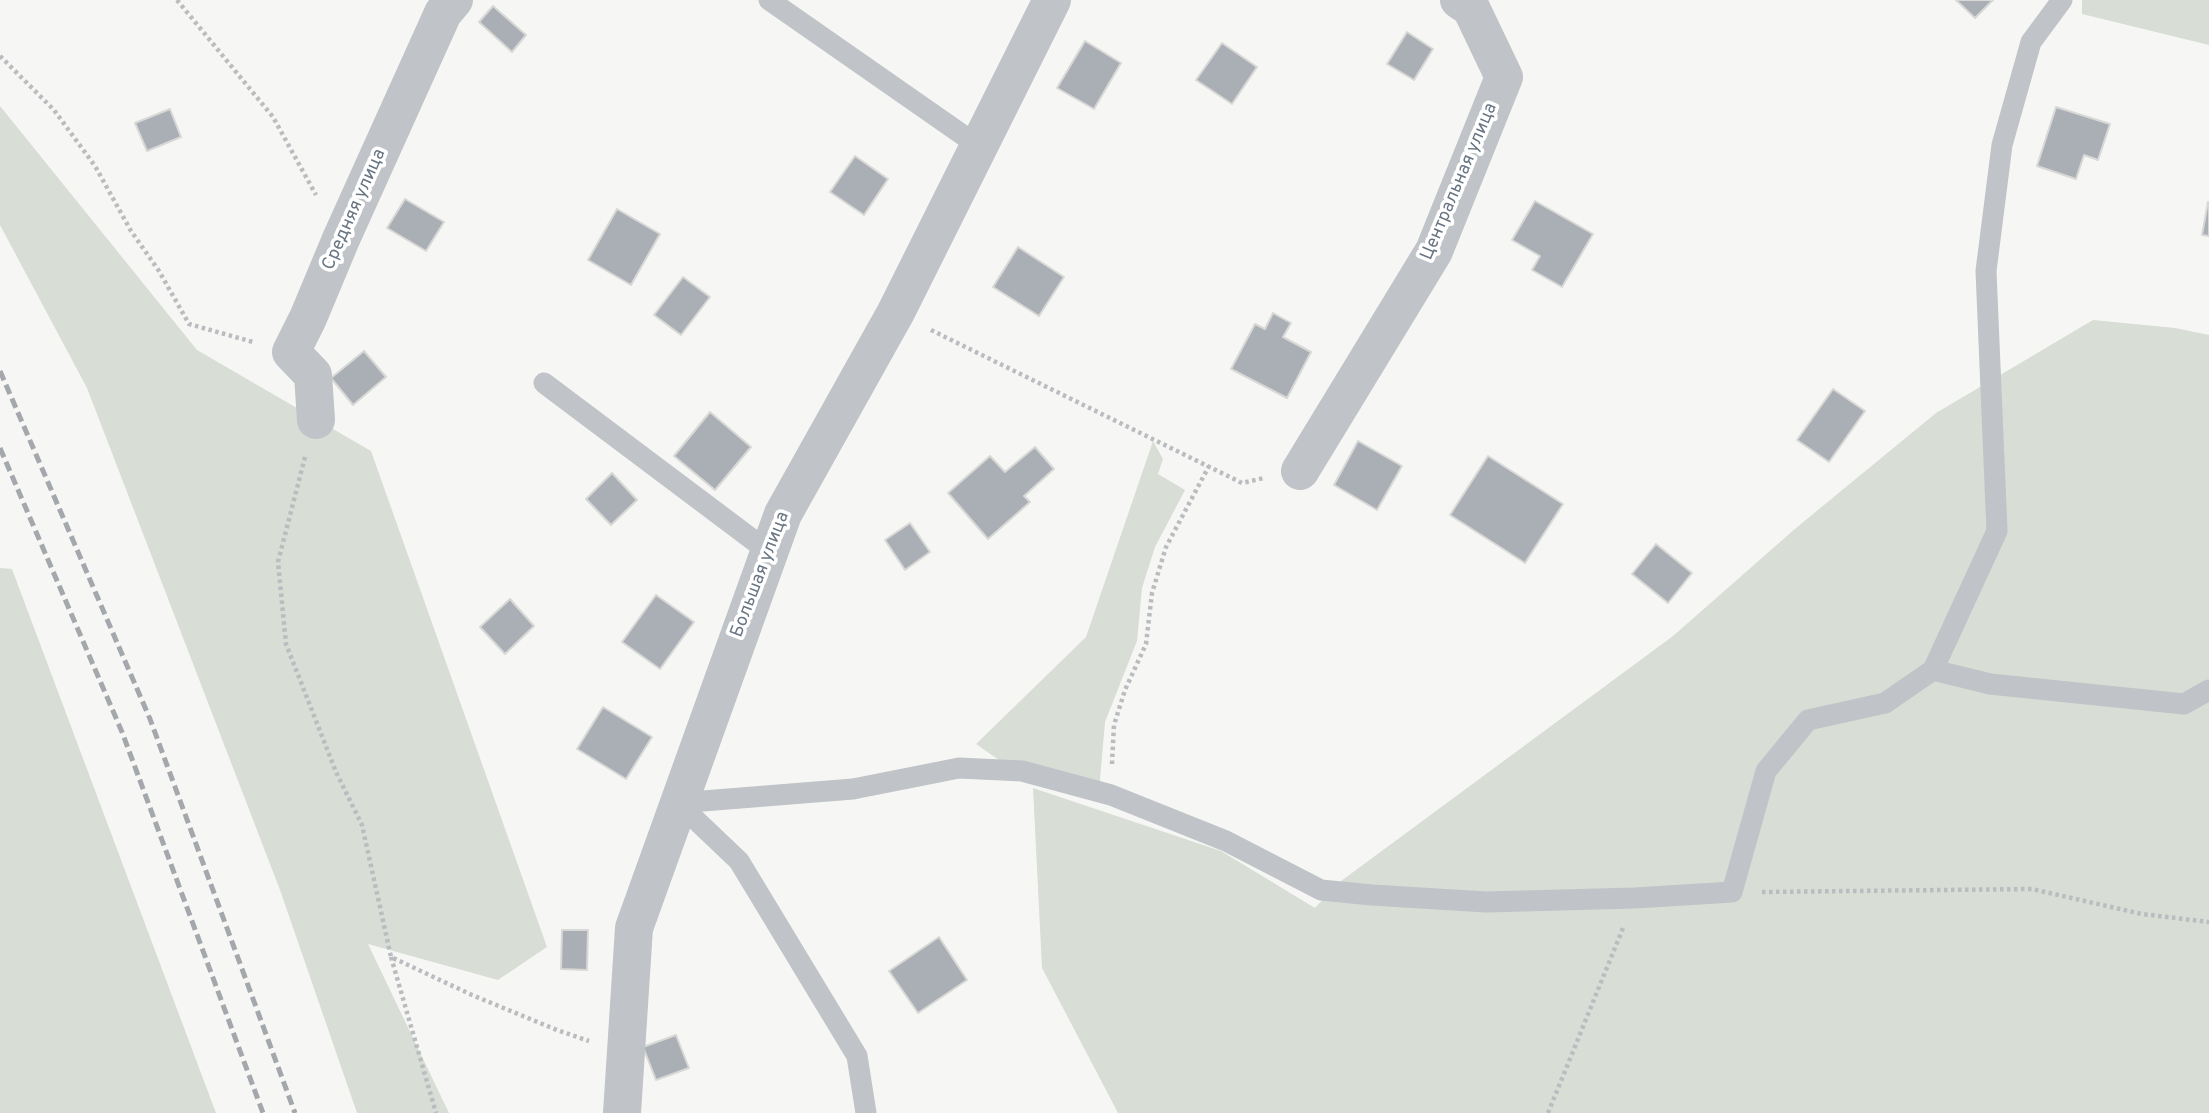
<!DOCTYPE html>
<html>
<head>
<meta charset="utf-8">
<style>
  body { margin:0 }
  canvas { display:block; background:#f6f7f4 }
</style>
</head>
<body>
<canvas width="2209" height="1113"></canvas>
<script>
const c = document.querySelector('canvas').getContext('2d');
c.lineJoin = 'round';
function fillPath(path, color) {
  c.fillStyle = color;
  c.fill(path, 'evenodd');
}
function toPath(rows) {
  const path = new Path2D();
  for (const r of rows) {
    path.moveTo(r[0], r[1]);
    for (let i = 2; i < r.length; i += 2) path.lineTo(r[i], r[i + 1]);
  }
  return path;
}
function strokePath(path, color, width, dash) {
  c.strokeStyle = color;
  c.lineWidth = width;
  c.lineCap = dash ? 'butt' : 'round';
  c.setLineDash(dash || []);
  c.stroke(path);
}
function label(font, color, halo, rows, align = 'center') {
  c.font = font + ' Overpass,sans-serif';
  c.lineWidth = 7;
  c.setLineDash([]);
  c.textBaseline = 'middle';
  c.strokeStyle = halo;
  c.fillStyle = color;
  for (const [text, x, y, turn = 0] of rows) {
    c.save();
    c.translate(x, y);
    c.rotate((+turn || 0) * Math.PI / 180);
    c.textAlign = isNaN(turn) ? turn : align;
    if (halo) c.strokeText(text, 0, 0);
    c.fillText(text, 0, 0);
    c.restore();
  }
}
const green = toPath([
  [2082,0,2209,0,2209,45,2082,14],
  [0,106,197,350,371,451,547,947,498,980,368,944,449,1113,357,1113,280,890,87,388,0,225],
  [2093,320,2175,328,2209,335,2209,1113,1118,1113,1042,968,1033,788,1221,851,1315,908,1337,884,1673,636,1796,528,1936,413],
  [1153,441,1163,459,1158,474,1185,490,1155,547,1142,588,1137,641,1105,722,1099,791,999,760,976,744,1086,637],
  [0,568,12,569,216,1113,0,1113]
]);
const building = toPath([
  [1956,0,1993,0,1975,18,1956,0],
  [493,6,526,35,512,52,479,22,493,6],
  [1407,32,1433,49,1414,80,1387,64,1407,32],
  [1085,41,1121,63,1094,109,1057,88,1085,41],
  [1222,43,1257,67,1232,104,1196,80,1222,43],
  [2056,107,2110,124,2098,160,2084,155,2076,179,2037,166,2056,107],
  [170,109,181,137,147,151,135,123,170,109],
  [855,156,888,179,864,215,830,192,855,156],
  [405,199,444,222,426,251,387,228,405,199],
  [1535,201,1593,234,1562,287,1532,270,1540,256,1512,240,1535,201],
  [2208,202,2209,203,2209,236,2202,235,2208,202],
  [617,209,660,234,631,285,588,260,617,209],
  [1018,247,1064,277,1039,316,993,287,1018,247],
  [683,277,710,297,681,335,654,315,683,277],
  [1273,313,1291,323,1283,337,1311,352,1287,398,1231,369,1255,324,1265,329,1273,313],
  [364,351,386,377,353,405,331,378,364,351],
  [1833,389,1865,411,1829,462,1797,440,1833,389],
  [710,412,751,447,715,490,674,456,710,412],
  [1358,441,1402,466,1377,510,1334,485,1358,441],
  [1035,447,1054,469,1024,496,1030,502,988,539,948,493,990,456,1005,472,1035,447],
  [1488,456,1563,504,1525,563,1450,515,1488,456],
  [612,473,637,500,611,525,586,499,612,473],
  [910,523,930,552,905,570,885,540,910,523],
  [1656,544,1692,573,1668,603,1632,574,1656,544],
  [656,595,694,622,660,669,622,642,656,595],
  [510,599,534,626,505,654,480,627,510,599],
  [603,707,652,737,626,779,577,749,603,707],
  [562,930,588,930,587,970,561,969,562,930],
  [939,937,967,980,918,1013,889,971,939,937],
  [676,1035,689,1068,656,1080,643,1047,676,1035]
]);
const path = toPath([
  [177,0,273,117,316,195],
  [0,56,54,110,95,166,131,231,159,271,189,324,253,342],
  [931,330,1242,483,1264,478],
  [305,457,278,562,286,644,336,772,362,825,391,957,472,995,557,1030,589,1041],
  [1112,764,1114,725,1125,690,1146,644,1152,593,1166,547,1209,466],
  [1762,892,2032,889,2142,914,2209,922],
  [391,957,436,1113],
  [1548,1113,1623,928]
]);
const lane = toPath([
  [769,0,980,147],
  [544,383,769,552],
  [1933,670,1990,684,2184,704,2209,690],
  [678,803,853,789,959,768,1022,771,1111,795,1226,841,1321,890,1372,895,1486,902,1635,898,1732,892,1766,771,1808,720,1885,703,1933,670,1997,531,1986,271,2002,145,2031,42,2062,0],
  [678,803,739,861,857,1056,866,1113]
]);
const street = toPath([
  [316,420,313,375,291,352,308,318,341,239,443,13,454,0],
  [1300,471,1434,251,1504,77,1471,8,1459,0],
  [622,1113,634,928,783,514,896,312,1052,0]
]);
const rail = toPath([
  [0,371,150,719,295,1113],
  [0,448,122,732,263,1113]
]);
const streetNames = [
  ["Центральная улица",1460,182,-67],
  ["Средняя улица",355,210,-66],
  ["Большая улица",761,575,-69]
];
fillPath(green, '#d8ddd5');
fillPath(building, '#a9afb5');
strokePath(building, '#d8d8d6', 2);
strokePath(path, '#babcbf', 4.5, [3.5, 3.5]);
strokePath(lane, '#c0c3c7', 21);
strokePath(street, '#c0c3c7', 38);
strokePath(rail, '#a4a8ad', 5, [10, 5]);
label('18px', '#687582', '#fff', streetNames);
</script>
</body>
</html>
